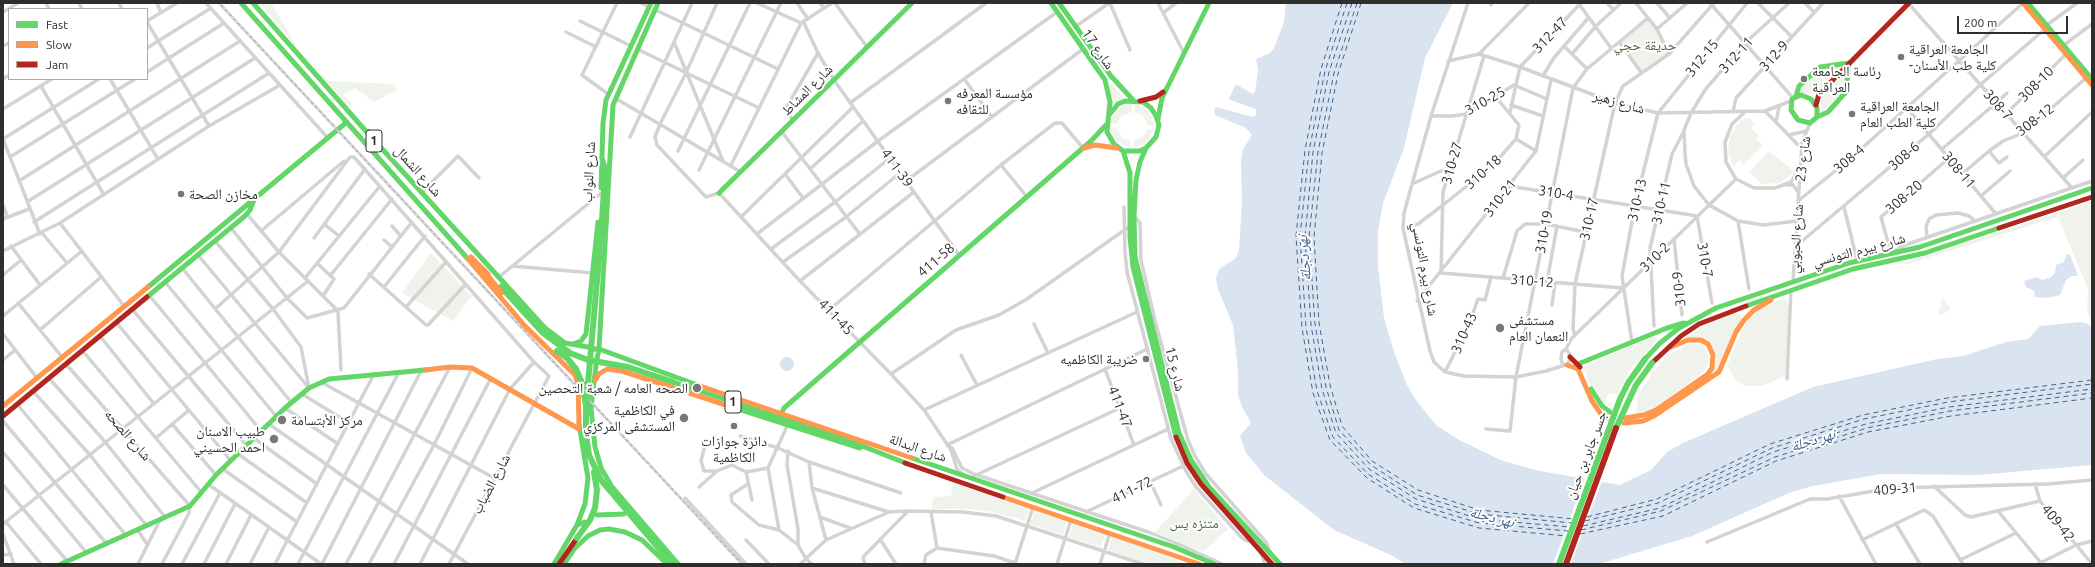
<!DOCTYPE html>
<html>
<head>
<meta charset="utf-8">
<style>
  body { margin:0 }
  #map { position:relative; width:2095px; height:567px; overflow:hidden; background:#fff; font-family:Ubuntu,sans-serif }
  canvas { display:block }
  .frame { position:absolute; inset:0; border:4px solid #2e2e2e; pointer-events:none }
  .legend { position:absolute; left:8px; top:8px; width:140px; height:72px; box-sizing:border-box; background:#fff; border:1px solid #ababab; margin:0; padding:5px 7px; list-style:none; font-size:12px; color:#2e2e2e }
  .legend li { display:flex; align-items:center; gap:8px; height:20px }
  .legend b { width:20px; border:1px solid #ababab }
  .scale { position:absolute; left:1957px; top:16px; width:111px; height:18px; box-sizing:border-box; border:2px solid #2e2e2e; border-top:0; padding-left:5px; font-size:12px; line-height:14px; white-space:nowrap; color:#2e2e2e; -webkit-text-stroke:3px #fff; paint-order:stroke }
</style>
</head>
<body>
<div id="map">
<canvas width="2095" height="567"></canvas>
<div class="frame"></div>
<ul class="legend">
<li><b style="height:5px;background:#63d668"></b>Fast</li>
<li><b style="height:5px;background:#ff974d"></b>Slow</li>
<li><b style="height:5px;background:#b3261e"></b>Jam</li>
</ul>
<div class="scale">200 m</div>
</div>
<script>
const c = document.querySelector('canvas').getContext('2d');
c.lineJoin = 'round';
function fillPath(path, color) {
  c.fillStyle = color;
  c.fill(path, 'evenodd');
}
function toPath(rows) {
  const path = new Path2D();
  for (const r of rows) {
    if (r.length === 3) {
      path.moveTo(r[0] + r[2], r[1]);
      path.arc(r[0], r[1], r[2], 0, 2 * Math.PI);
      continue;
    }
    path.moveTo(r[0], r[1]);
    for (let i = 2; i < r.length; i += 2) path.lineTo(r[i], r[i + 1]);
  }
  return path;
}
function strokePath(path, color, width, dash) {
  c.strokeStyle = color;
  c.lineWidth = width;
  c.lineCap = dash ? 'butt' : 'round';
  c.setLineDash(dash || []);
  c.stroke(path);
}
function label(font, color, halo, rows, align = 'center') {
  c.font = font + ' Ubuntu,"Noto Naskh Arabic",sans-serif';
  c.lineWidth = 4;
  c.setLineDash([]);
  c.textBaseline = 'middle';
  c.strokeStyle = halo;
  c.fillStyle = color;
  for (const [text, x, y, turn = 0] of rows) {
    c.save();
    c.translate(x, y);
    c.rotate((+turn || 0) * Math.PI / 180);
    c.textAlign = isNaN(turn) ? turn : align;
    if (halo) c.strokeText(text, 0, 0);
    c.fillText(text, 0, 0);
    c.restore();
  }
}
const green = toPath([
  [259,3,271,3,299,50,328,81,390,84,395,85,397,90,374,102,355,88,343,95,353,105,349,107],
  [1648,18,1657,29,1669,54,1641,72,1621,44,1623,39],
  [1843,66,1817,91,1811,94,1799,93,1798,90,1822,67],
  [1846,70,1845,90,1822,112,1819,100],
  [1111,84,1124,98,1112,105,1109,85],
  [1132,104,1132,112,1121,116,1117,124,1110,123,1116,110,1123,105],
  [1135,104,1148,110,1152,117,1154,126,1147,125,1143,116,1135,112],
  [1749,118,1755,124,1751,128,1759,136,1756,139,1763,145,1743,165,1740,160,1733,166,1728,152,1730,136,1736,126,1742,119],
  [1109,127,1117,128,1122,138,1130,141,1130,148,1116,141],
  [1147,129,1153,130,1148,140,1142,145,1133,148,1134,141,1143,137],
  [1769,151,1795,172,1779,183,1762,184,1749,172],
  [2092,201,2092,326,2087,310,2088,289,2058,217,1904,265,1904,263],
  [431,253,472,296,453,321,402,293],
  [1785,298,1789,306,1785,376,1762,386,1745,386,1737,381,1727,366,1738,340,1746,323,1759,309],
  [1944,299,1951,310,1940,315,1938,311,1942,306,1940,300],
  [1735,313,1741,315,1741,319,1717,370,1712,374,1717,358,1711,344,1707,339,1701,337,1686,337,1712,322],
  [1655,336,1657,340,1629,371,1617,395,1609,393,1603,404,1593,390,1583,367],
  [1691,343,1702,345,1706,349,1710,360,1704,372,1656,407,1636,415,1638,395,1653,372,1668,355],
  [953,483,1029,509,1025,521,993,512,970,509,932,509,933,497,951,496],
  [1194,489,1228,529,1203,552,1155,532],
  [1035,511,1067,522,1063,535,1030,524],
  [1073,524,1105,535,1101,547,1069,537],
  [1112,537,1141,547,1187,564,1150,564,1108,550]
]);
const water = toPath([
  [1286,3,1453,3,1425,58,1404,148,1383,203,1378,231,1378,265,1384,318,1394,352,1407,385,1416,400,1436,425,1459,440,1503,461,1540,471,1620,485,1651,470,1667,452,1683,443,1813,387,1937,359,1963,356,2006,342,2028,339,2040,326,2080,322,2089,324,2092,330,2092,465,1978,475,1881,474,1813,486,1789,493,1692,536,1599,564,1405,564,1393,556,1334,530,1264,475,1246,453,1240,436,1251,423,1242,407,1238,395,1238,370,1233,325,1218,289,1216,278,1219,269,1236,258,1239,251,1242,200,1241,161,1243,149,1252,135,1246,128,1215,115,1214,110,1216,107,1253,117,1256,115,1256,109,1230,100,1229,98,1236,84,1249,92,1253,94,1255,92,1258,70,1256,59,1270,53,1274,48,1284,22],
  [2067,254,2070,255,2078,276,2072,276,2066,280,2060,295,2047,298,2035,297,2034,291,2026,287,2024,281,2037,277,2042,280,2050,278,2055,273,2056,265,2064,262],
  [787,364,7]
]);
const pier = toPath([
  [1585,477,1602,481,1585,526,1571,564,1553,564]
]);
const ferry = toPath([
  [1342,3,1321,69,1305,150,1296,236,1302,328,1313,393,1330,440,1367,478,1414,508,1479,528,1567,536],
  [1347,3,1325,71,1309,151,1300,236,1306,327,1317,391,1333,437,1368,474,1415,504,1479,523,1568,531],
  [1352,3,1329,72,1313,152,1305,237,1311,325,1322,389,1336,433,1369,469,1416,499,1479,519,1570,527],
  [1357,3,1334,73,1318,152,1309,237,1315,324,1326,387,1339,430,1371,465,1417,495,1479,514,1572,523],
  [1361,3,1338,74,1322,153,1314,237,1319,323,1330,385,1342,426,1372,461,1418,490,1479,510,1574,519],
  [1587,517,1657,499,1770,444,1863,415,1947,398,2092,380],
  [1585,521,1658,503,1772,448,1864,419,1948,402,2092,384],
  [1583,526,1660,508,1773,452,1866,424,1949,407,2092,389],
  [1581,530,1661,511,1775,457,1867,428,1950,411,2092,393],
  [1580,534,1663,516,1776,461,1868,432,1951,416,2092,398]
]);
const street = toPath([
  [46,3,49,9],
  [79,3,82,9],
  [119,3,122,9],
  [157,3,161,13],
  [206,3,327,137],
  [641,3,649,7],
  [717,3,686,73,660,124,655,137,657,145,706,197,719,193,800,281,891,374,924,410,951,450,957,469,963,474],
  [757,3,801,23],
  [797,3,808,19],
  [820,3,824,8],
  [835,3,867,47],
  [1110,3,1130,50],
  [1158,3,1184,53],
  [1468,3,1431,116,1404,213,1403,228,1430,351,1434,362,1445,372,1464,376,1516,377,1546,371,1565,365],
  [1607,3,1614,10],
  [1636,3,1657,29,1669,54],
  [1657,3,1670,18],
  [1710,3,1793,98],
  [1758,3,1792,37],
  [1789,3,1745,43,1705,90,1691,113,1684,130,1685,153,1686,164,1694,186,1709,205,1738,221,1763,225,1797,221],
  [1805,3,1814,12],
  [1908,3,2072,188],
  [1579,4,1611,48],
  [1491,5,1492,3],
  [656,10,778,69],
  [3,12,18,3],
  [1163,13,1176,3],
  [147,21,177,3],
  [580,21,631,46],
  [147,22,209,126],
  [804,23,818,53,834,80,959,255],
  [2047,25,2077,3],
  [1075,27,1109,3],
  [1657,29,1687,3],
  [566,32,596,47],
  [674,42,723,161],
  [1620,43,1641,72],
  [2064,45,2092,24],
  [3,46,9,43],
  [1564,46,1587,69],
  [147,48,211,8],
  [637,49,759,108],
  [1479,54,1520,67,1615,103,1658,113,1765,111,1791,101],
  [1572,54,1596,26,1621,3],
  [1484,56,1443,192,1441,273,1623,288],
  [1448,61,1479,54,1529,3],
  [147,72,224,23],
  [1543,76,1553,59,1589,17],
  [3,79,9,75],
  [110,79,158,159],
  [965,80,991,116],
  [41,86,104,195],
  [608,94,582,75,617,3],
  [615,98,741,172],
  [850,103,986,3],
  [1996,103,2007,93],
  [1511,105,1543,116],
  [1906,107,1996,214],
  [3,109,52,79],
  [1765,111,1802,149],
  [1510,112,1520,67,1581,3],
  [1733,112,1736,98,1823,3],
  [1744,113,1732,124,1725,142,1726,162,1736,179,1754,188,1775,188,1791,182,1799,169],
  [2006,114,2066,54],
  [1431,116,1453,116,1466,114,1514,85,1547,99],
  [793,121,786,108,818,53],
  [1776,122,1779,107],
  [782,132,859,233],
  [1789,135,1806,131],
  [630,137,692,3],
  [3,139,99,79],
  [3,139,40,234],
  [1516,139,1536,151],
  [1942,149,1996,103],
  [678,151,750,3],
  [1989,151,1999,163,2007,157],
  [2045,156,2092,112],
  [10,157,135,79],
  [350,157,354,157,534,362,549,376,449,564],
  [731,165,801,23,832,3],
  [1001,165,1027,197],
  [810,169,863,121],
  [699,170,781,3],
  [785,174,803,198],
  [1962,174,1989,151,2003,141,2023,133,2086,78],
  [2063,178,2083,160],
  [19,181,240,41],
  [906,181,1083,49],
  [1414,183,1450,167],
  [1787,185,1793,185,1798,192],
  [1509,186,1697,216,1712,303],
  [422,192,458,156,479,178],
  [1981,196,2010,171],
  [1798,201,1850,159,2023,3],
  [27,202,255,58],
  [3,205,7,216],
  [1124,207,1125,252,1127,272,1171,439,1186,471,1196,487,1242,538,1247,541,1252,540],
  [1844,207,1857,260],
  [247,214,279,252,338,311,341,370],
  [1134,216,1140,223,1141,260,1155,321,1188,440,1195,456,1206,474,1266,542,1270,552],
  [741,217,853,107],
  [3,219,29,209],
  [1738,221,1749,289],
  [34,222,269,73],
  [60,223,124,306],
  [324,224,339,236],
  [392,226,400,235],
  [231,228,287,298,307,318,344,308,412,222],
  [1403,228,1418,224,1443,205,1492,166,1516,139,1519,125,1495,96],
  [261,231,344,161],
  [42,233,67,263],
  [757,234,878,141,1057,12],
  [1927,237,1926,227,1929,219,1936,215,1958,213,1969,216,1975,221],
  [314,238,365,169],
  [1674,239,1682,315],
  [384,240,391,246],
  [215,241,273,309,301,347,309,388],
  [11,246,40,285],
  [1889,246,1881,217,1949,158],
  [1795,247,1929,134,1980,85,2045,29],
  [771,249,835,202,890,158],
  [3,251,60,223,209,126,280,85],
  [1892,252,1905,245,2092,181],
  [198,255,309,388],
  [783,262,846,217,900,173],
  [317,263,334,279,323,296],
  [512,266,593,273],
  [182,268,291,402],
  [369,274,426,325,428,325,466,284],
  [3,275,21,260],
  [330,276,392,199],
  [499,277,600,194],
  [305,278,380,186],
  [1503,278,1517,231,1525,224,1546,224,1585,232],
  [800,281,914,192],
  [165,282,276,416],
  [1547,282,1557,226],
  [1793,282,1802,143,1810,123],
  [384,287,425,236],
  [149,295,262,432],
  [1417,301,1536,151,1551,80],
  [18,303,62,357],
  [1552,305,1555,283],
  [406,307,446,262],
  [132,309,247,446],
  [215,309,279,252,350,157],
  [829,310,1001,165,1055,123,1062,123,1083,148],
  [3,316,82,251],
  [116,322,231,461],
  [1034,324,1048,353],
  [1654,326,1650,248,1672,154,1684,131],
  [40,330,101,277],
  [3,334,37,378],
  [1575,335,1573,329,1575,284,1615,103,1623,86,1669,54,1714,3],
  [100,336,154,404],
  [1632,343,1622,276,1635,205,1658,113,1747,3],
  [1566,349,1571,339,1736,179],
  [1566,349,1569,353,1570,359,1568,364,1565,365,1562,363,1561,359,1562,352,1566,349],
  [82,350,201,492],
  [961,355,977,385],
  [3,360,15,350],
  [66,364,190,506,189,513,162,564],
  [1105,369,1134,445],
  [1445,372,1469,324,1478,299,1485,300,1491,277],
  [891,374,956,330,999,315,1027,299,1130,226],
  [49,378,106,443,165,517],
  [1787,379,1791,290],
  [321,382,494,478],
  [33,391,90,455,146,525],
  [302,394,349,423],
  [17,404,125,534],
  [285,408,338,444],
  [924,410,1137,312],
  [3,421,106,543],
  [172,424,216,475],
  [269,424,468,564],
  [788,424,768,468,779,530,798,545],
  [1486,429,1510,431,1516,377,1573,88,1587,69,1648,18],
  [740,436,778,448,809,462,901,493],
  [156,438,189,410],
  [255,439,317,484],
  [705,445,701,461,704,471,717,471,732,465,746,472,768,468],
  [947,445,1147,349],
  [948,446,952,448,962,468,974,474,1151,533,1183,546,1222,564],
  [788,451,787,465,798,529,798,545,806,559,812,564],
  [3,452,86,552],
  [238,454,307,503],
  [809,462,812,488,826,540],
  [223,469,297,522],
  [746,472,752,500],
  [974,476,1120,408],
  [1150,481,1161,505],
  [208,484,321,564],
  [748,484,731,495,732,502,759,525,779,530],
  [2035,484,2040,501,2092,564],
  [3,485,67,561],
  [1934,486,1965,515,1971,517,2040,501],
  [699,487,716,472],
  [812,488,889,512],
  [1032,493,1168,429],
  [1839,496,1876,564],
  [685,498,746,564],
  [1998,511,2042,564],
  [1086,512,1183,466],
  [820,517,850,528],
  [6,522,41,564],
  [3,524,308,281],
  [1896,524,1920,564],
  [137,529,147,544],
  [3,534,14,564],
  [880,539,896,564],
  [746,540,769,564],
  [1862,540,1924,510,1933,516,1963,564],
  [1707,542,1810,499,1827,499,1892,488,2048,484,2092,480],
  [937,548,994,556,1015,563],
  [1261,553,1265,564],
  [3,555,11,554],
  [1960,560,2016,533],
  [138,564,160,520],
  [182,564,220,493],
  [204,564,235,504],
  [226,564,251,515],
  [250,564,269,527],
  [275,564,374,374],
  [298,564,399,372],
  [322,564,422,369],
  [346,564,450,367],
  [369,564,434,445,472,368],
  [394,564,491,378],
  [420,564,510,389,534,362],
  [800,564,826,540,889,512,908,511,963,512,996,516,1143,564],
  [865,564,863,558,865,555,908,511],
  [924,564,926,555,937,548,931,512],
  [1015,564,1033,507],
  [1057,564,1071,520],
  [1100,564,1110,533],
  [2038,564,2076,545,2092,541]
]);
const fast = toPath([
  [241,3,468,259],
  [253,3,364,129,545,328,565,343,588,347],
  [658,3,613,105,599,349,700,386],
  [1051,3,1105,80,1110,102,1107,132,1114,144,1123,151,1139,151,1146,148,1156,137,1159,125,1156,116,1151,108,1143,102,1125,101,1118,104,1109,115],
  [1059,3,1111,76,1133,100],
  [2028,3,2092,79],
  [1801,95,1811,99,1817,108,1817,117,1810,123,1798,120,1791,110,1792,99,1801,95],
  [1796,96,1799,86,1820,67,1849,63,1846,92,1828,112,1817,117],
  [1158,119,1162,98,1209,3],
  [1146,148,1140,162,1136,180,1134,216,1135,257,1179,433,1191,460,1209,487,1280,564],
  [1123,151,1130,173,1130,237,1133,267,1176,437],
  [601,188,603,123,606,100,651,3],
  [719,193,912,3],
  [599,258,605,167,602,158],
  [148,287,347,122],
  [147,297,245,216,250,210,255,197],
  [1746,306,1853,269,1925,253,1999,228],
  [573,344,581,341,586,334,598,222],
  [594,349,599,349],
  [597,359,599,349],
  [1645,359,1660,343,1679,328,1716,308,1849,263,1920,247,2092,188],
  [1578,364,1667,328,1684,323],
  [596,365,591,408,595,447,601,468,612,487,678,564],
  [673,382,852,442,908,464],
  [1591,389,1602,406,1610,412],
  [726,405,860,448],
  [781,414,784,408,1091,141,1106,125],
  [912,458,1174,547,1214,564],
  [597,515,624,514],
  [577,525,585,504,588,478,579,424],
  [61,564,190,506,216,475,285,408,309,388,329,379,425,370],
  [554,564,577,525,585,522],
  [564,564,574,549,588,536,600,530,609,529,625,532,642,540,667,564]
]);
const slow = toPath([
  [2023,3,2092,85],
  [1084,148,1095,145,1117,148],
  [471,257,488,274],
  [468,259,524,325,575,375,578,383,579,424],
  [1567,365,1578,369,1592,401,1601,414,1608,418],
  [425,370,450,367,472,368,579,429],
  [595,380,599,374,607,369,622,371,726,405],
  [700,386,912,458],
  [3,406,148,287],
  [1625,418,1644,415,1656,410,1708,374,1712,368,1713,355,1708,344,1701,340,1688,340,1671,347],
  [1624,423,1643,421,1654,416,1719,372,1736,332,1744,320,1754,310,1771,300],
  [1003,497,1199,564]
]);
const jam = toPath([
  [1140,101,1156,97,1163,92],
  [1816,105,1819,94,1909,3],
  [1999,228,2092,197],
  [1570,357,1580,367],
  [1652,363,1681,336,1699,324,1746,306],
  [3,416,147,297],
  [1176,437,1187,463,1201,484,1272,564],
  [905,463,1003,497],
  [559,564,577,538]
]);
const rail = toPath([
  [219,3,742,564]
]);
const fastBridge = toPath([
  [599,258,586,406,586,435,589,455,601,480,672,564],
  [501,287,542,332,570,353,588,360,628,367,673,382],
  [557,351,567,358,576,369,582,383,586,406],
  [1616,428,1636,385,1652,363],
  [577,538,590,520,595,508,597,490,594,472],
  [1559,564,1620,399,1628,383,1645,359]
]);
const slowBridge = toPath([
  [484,271,501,293]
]);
const jamBridge = toPath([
  [1566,564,1616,428]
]);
const markers = [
  [1901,57,4,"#777"],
  [1804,79,4,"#777"],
  [948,101,4,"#777"],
  [1852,114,4,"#777"],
  [181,194,4,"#777"],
  [1500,328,5,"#777"],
  [1146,359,4,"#777"],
  [697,388,5,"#777"],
  [684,418,5,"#777"],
  [282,420,5,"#777"],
  [734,426,4,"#777"],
  [274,439,5,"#777"]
];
const shields = [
  [374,141,16],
  [733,402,16]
];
const shieldNames = [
  ["1",374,141],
  ["1",733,402]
];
const streetNames = [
  ["312-47",1550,35,-46],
  ["شارع 17",1098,49,55],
  ["312-11",1736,55,-48],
  ["312-9",1774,56,-48],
  ["312-15",1702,58,-51],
  ["308-10",2036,84,-45],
  ["شارع المشاط",807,90,-45],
  ["310-25",1485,101,-29],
  ["شارع زهير",1619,102,16],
  ["308-7",1998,105,48],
  ["308-12",2035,120,-37],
  ["308-6",1904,156,-41],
  ["شارع 23",1803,159,-83],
  ["308-4",1849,159,-41],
  ["310-27",1452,163,-74],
  ["411-39",897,168,54],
  ["308-11",1959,170,50],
  ["شارع الشمال",418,171,48],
  ["شارع النواب",589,172,-87],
  ["310-18",1483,172,-42],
  ["310-4",1556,193,9],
  ["308-20",1904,197,-41],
  ["310-21",1500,198,-52],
  ["310-13",1637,200,-77],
  ["310-11",1661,203,-77],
  ["310-17",1589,219,-77],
  ["310-19",1544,232,-79],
  ["شارع الحبوبي",1796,239,-86],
  ["شارع بيرم التونسي",1859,250,-15],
  ["310-2",1655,257,-44],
  ["411-58",936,260,-41],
  ["310-7",1705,260,80],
  ["شارع بيرم التونسي",1425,269,80],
  ["310-12",1532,281,5],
  ["310-9",1679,289,-96],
  ["411-45",836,317,46],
  ["310-43",1464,333,-66],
  ["شارع 15",1175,369,76],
  ["411-47",1120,407,69],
  ["شارع الصحه",128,435,49],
  ["شارع البدالة",918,448,19],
  ["جسر جابر بن حيان",1586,455,-69],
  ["شارع الضباب",491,484,-62],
  ["409-31",1895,489,-5],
  ["411-72",1132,490,-26],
  ["409-42",2058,523,51]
];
const parkNames = [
  ["حديقة حجي",1645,45],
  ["متنزه يس",1194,523]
];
const poiNames = [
  ["الجامعة العراقية",1909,49],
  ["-كلية طب الأسنان",1909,65],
  ["رئاسة الجامعة",1812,71],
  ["العراقية",1812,87],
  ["مؤسسة المعرفه",956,93],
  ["للثقافه",956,109],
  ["الجامعة العراقية",1860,106],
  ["كلية الطب العام",1860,122],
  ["مخازن الصحة",189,194],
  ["مستشفى",1509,320],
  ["النعمان العام",1509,336],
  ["ضريبة الكاظميه",1138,359,"right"],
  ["الصحه العامه / شعبة التحصين",688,388,"right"],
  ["في الكاظمية",675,410,"right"],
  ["المستشفى المركزي",675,426,"right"],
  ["مركز الأبتسامة",291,420],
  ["طبيب الاسنان",265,431,"right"],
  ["احمد الحسيني",265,447,"right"],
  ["دائرة جوازات",734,441,"center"],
  ["الكاظمية",734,457,"center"]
];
const waterNames = [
  ["نهر دجلة",1304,258,-95],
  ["نهر دجلة",1813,440,-17],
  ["نهر دجلة",1492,517,14]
];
fillPath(green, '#eff3ec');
fillPath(water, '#d9e4f0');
fillPath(pier, '#fff');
strokePath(ferry, '#41648a', 1, [5, 4]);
strokePath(street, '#d3d3d3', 3.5);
strokePath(fast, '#63d668', 5);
strokePath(slow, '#ff974d', 5);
strokePath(jam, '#b3261e', 5);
strokePath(rail, '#bababa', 2.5);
strokePath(rail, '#fff', 1, [3]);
strokePath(fastBridge, '#63d668', 6);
strokePath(slowBridge, '#ff974d', 6);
strokePath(jamBridge, '#b3261e', 6);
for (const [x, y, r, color] of markers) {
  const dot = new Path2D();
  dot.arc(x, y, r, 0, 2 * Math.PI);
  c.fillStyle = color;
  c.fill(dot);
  strokePath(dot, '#fff', 1.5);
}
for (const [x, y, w] of shields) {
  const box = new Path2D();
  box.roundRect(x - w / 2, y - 11, w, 22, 3);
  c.fillStyle = '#fff';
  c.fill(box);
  strokePath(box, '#2e2e2e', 1);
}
label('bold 13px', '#2e2e2e', null, shieldNames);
label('14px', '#2e2e2e', '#fff', streetNames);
label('14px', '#4c663e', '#fff', parkNames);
label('14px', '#2e2e2e', '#fff', poiNames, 'left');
label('italic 15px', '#41648a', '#fff', waterNames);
</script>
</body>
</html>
